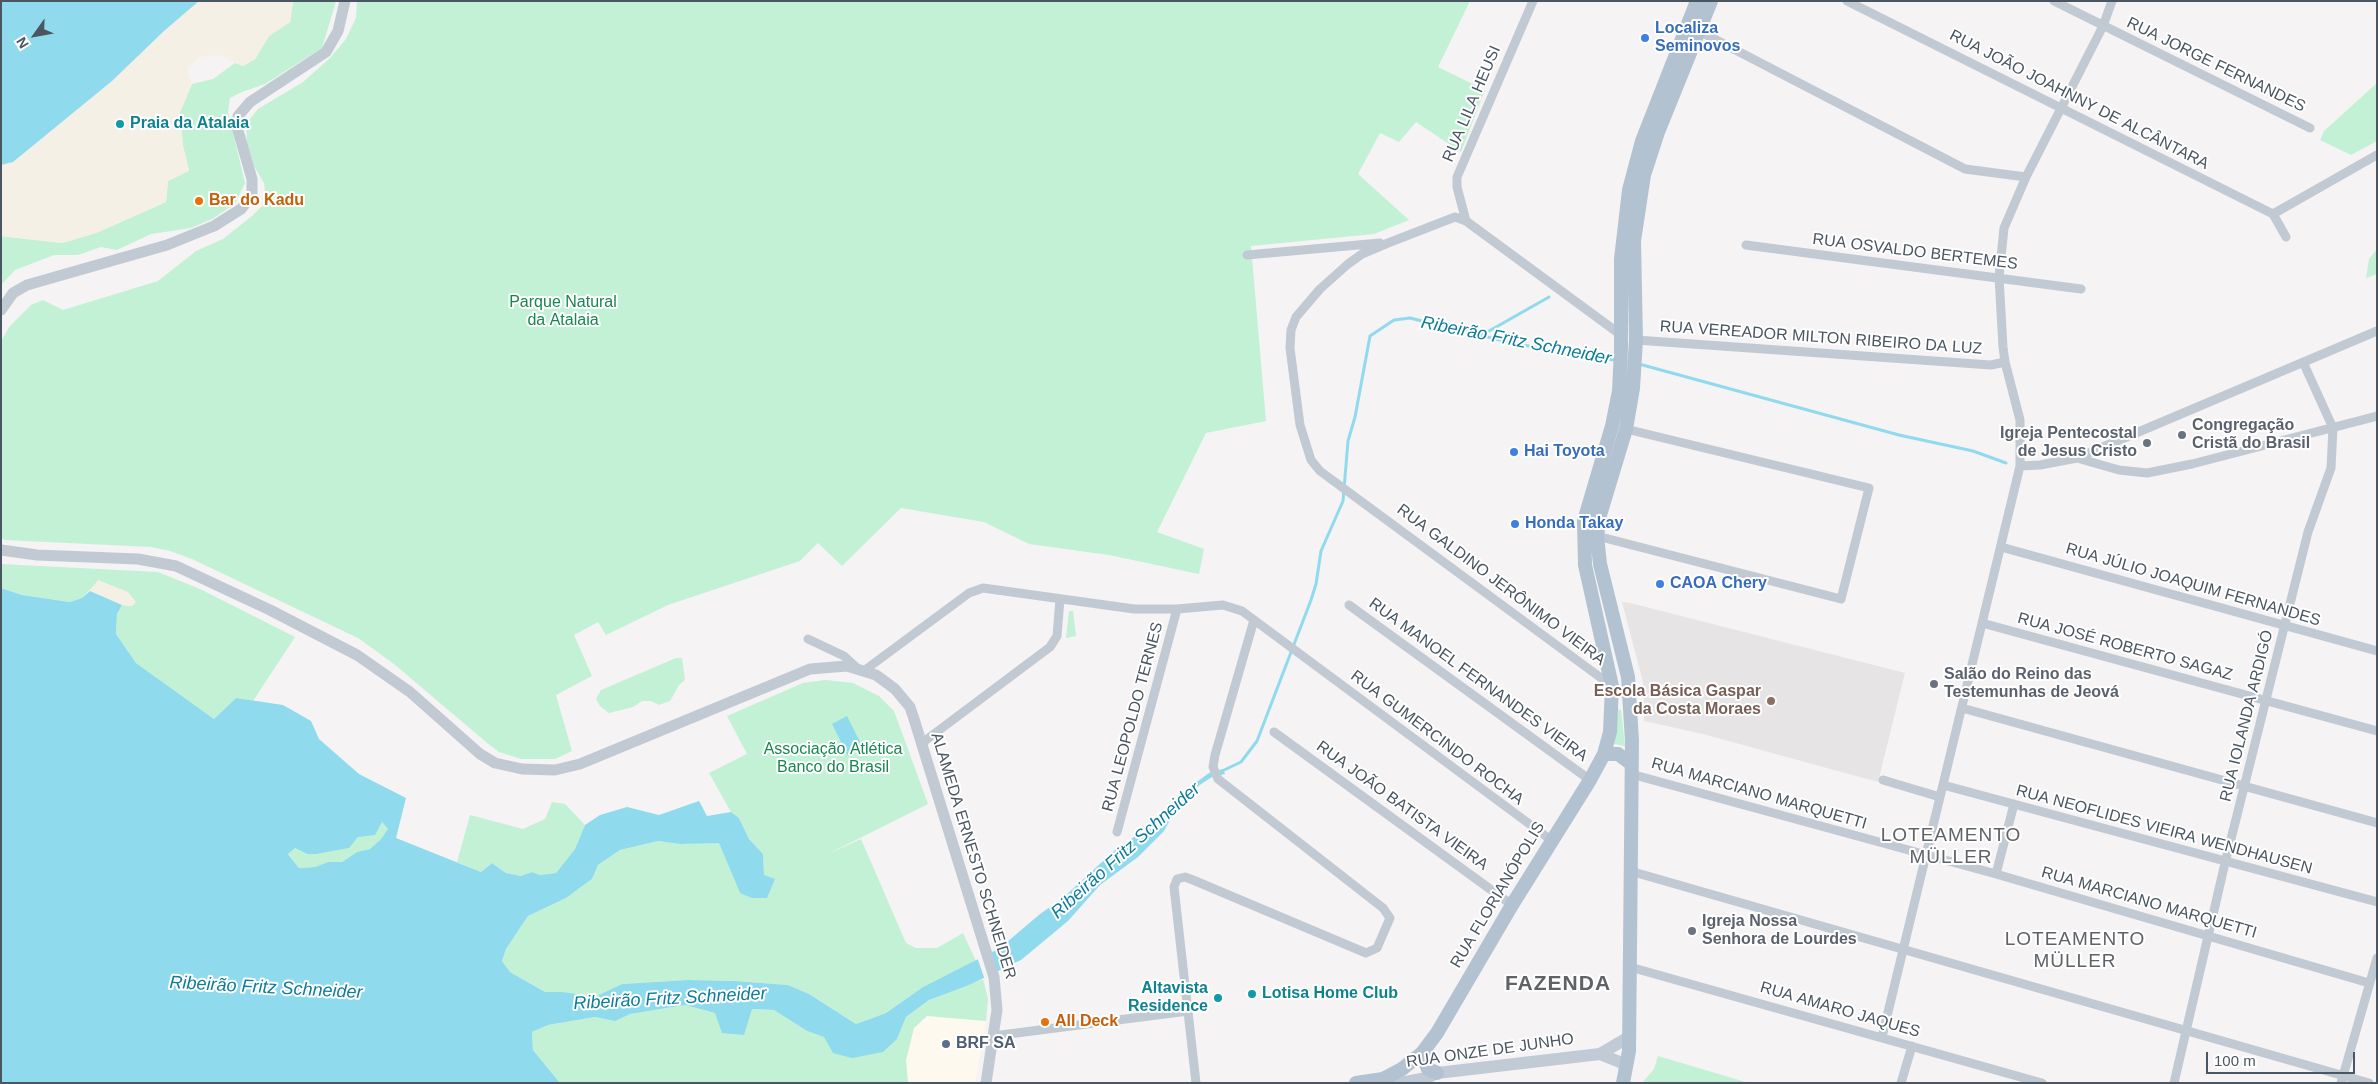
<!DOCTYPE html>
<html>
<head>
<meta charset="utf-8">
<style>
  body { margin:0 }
  #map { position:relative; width:2378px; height:1084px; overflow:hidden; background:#f5f3f3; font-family:Arial,sans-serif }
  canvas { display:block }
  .frame { position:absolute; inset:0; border:2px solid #4a5661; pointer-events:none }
  .north { position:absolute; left:10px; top:10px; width:50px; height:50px; -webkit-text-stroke:4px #fff; paint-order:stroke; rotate:238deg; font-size:14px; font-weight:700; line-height:20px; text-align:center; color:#4a5661 }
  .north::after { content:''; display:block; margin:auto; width:18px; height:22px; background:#4a5661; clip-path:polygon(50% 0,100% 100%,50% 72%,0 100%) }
  .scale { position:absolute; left:2206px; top:1052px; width:149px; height:22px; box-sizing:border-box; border:2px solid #4a5661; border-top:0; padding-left:6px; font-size:15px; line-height:18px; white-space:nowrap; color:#4a5661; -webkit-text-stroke:4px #fff; paint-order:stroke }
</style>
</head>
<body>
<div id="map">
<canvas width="2378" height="1084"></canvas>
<div class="frame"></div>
<div class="north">N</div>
<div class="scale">100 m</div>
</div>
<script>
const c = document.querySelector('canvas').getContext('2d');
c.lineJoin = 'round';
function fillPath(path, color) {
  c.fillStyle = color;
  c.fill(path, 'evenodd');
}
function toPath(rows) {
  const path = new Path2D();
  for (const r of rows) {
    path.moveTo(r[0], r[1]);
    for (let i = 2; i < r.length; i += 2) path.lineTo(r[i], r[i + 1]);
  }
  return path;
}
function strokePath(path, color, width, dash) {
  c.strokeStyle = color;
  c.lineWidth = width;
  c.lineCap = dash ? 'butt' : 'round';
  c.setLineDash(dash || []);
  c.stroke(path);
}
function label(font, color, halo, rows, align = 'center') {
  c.font = font + ' Arial,sans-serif';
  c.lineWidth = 4;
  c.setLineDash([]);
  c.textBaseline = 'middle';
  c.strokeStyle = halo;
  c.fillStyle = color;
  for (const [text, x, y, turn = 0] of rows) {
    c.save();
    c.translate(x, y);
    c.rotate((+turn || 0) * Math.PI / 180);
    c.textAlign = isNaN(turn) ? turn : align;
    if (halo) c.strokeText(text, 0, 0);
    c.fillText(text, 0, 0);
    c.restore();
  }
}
const commercial = toPath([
  [927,1015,986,1021,975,1083,908,1083,906,1060,914,1028]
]);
const education = toPath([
  [1622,602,1630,603,1905,673,1878,782,1703,734,1644,721,1643,682]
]);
const green = toPath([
  [293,1,336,1,322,48,265,84,242,92,230,98,228,112,245,183,235,204,212,219,191,228,151,234,117,250,101,247,78,255,54,255,15,270,1,285,1,236,62,243,96,233,166,202,168,181,189,170,183,146,180,112,192,84,213,79,235,63,243,66,255,59,269,36,290,22],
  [357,1,1470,1,1438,67,1485,90,1461,152,1416,122,1399,142,1380,133,1358,174,1409,220,1374,234,1251,246,1266,421,1206,433,1157,532,1204,549,1199,574,1109,555,1029,544,984,522,901,508,842,566,818,543,800,561,668,605,606,635,598,622,574,635,592,676,556,695,572,751,555,759,521,759,499,752,486,742,394,664,358,638,192,559,170,551,151,547,5,540,1,538,1,341,10,326,31,305,43,300,63,310,158,281,196,251,223,239,252,216,266,202,264,183,254,166,247,143,246,124,258,109,303,82,330,58,346,39,356,18],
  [2377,83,2377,141,2351,155,2320,140,2324,131],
  [2377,249,2377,274,2366,278,2369,259],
  [1,564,158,572,200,589,295,637,253,701,236,698,214,719,136,663,116,634,117,614,122,605,132,606,99,580,82,598,71,602,22,595,1,588],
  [1069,611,1073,611,1076,636,1066,638],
  [676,658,682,658,685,680,679,685,670,701,659,705,651,701,642,701,633,707,609,713,600,706,596,699,601,690],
  [825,680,853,683,879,696,894,711,928,804,826,855,861,839,906,943,916,948,937,948,963,933,976,961,923,987,886,1013,856,1024,809,994,788,985,735,981,688,980,622,984,595,998,563,992,545,992,510,972,502,961,506,949,528,916,566,898,592,879,598,865,620,850,658,841,680,844,719,842,740,893,764,875,763,854,749,839,739,818,731,812,709,773,747,754,727,716,803,683],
  [1618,709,1621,710,1625,746,1614,744],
  [552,802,565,804,585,825,575,849,556,873,540,875,532,872,521,876,506,873,492,863,481,872,457,862,470,815,523,829,545,819],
  [382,822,388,829,381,839,370,849,357,852,342,862,328,862,315,867,299,868,288,853,295,848,307,854,317,854,348,848,358,837],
  [983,979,988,999,986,1021,927,1016,914,1028,906,1060,908,1083,560,1083,533,1050,532,1032,548,1025,595,1017,615,1020,630,1014,685,1005,715,1013,751,1009,774,1010,807,1031,825,1037,897,1039,906,1017,929,1000],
  [1658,1056,1749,1083,1642,1083,1654,1069]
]);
const sand = toPath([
  [199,1,293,1,290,22,269,36,255,59,243,66,219,55,199,57,187,70,192,84,180,112,183,146,189,171,168,181,166,202,96,233,62,243,1,236,1,165,13,162,112,81,164,31],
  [98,580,128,592,136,602,132,606,122,605,90,591]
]);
const water = toPath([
  [1,1,199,1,164,31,112,81,13,162,1,165],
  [1,588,22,595,70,602,82,598,90,591,122,605,117,614,116,634,136,663,214,719,236,698,283,705,311,721,319,739,359,774,406,798,396,838,481,872,492,863,506,873,521,876,532,872,540,875,556,873,575,849,585,825,600,815,627,807,659,815,699,801,707,816,731,812,739,818,749,839,763,854,764,875,775,879,767,898,752,898,740,893,719,843,680,844,658,841,620,850,598,865,592,879,566,898,528,916,506,949,502,961,510,972,545,992,563,992,595,997,622,984,688,980,735,981,788,985,809,994,856,1024,886,1013,923,987,1000,948,1040,914,1064,897,1114,851,1152,824,1180,794,1209,773,1223,769,1225,774,1212,777,1183,796,1164,831,1138,857,1100,885,1068,921,1021,960,969,985,929,1000,906,1017,897,1039,883,1052,852,1058,833,1053,824,1037,807,1031,774,1010,752,1009,744,1035,722,1033,715,1013,685,1005,630,1014,615,1021,595,1017,548,1025,532,1032,533,1050,560,1083,1,1083],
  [382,822,388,829,381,839,370,849,357,852,342,862,328,862,315,867,299,868,288,854,295,848,307,854,317,854,349,848,358,837,375,835],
  [847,716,863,748,848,756,832,724]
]);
const pier = toPath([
  [991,950,991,978,985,980,977,957]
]);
const stream = toPath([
  [1482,335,1549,297],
  [1639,364,1899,435,1973,451,2006,463],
  [1220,772,1241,762,1257,741,1311,600,1316,584,1321,551,1343,501,1348,441,1355,417,1370,336,1394,320,1410,318,1508,342,1585,357,1616,360]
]);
const minor = toPath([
  [1847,1,2273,214,2286,237],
  [2054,1,2310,128],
  [1699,31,1965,169,2026,177],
  [2273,214,2377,155],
  [1466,221,1457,187,1457,177,1533,1],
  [1746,245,2081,289],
  [1247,255,1380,243],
  [1621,335,1466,221,1455,217,1388,243,1362,254,1348,264,1320,289,1296,317,1291,330,1290,348,1300,425,1311,460,1320,471,1612,686,1628,696],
  [1636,340,1991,365,2005,362],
  [2077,458,2119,470,2147,473,2192,464,2377,416],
  [2020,466,2040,465,2077,458,2377,331],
  [1597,536,1841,599,1869,488,1626,429],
  [2001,547,2377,651],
  [1349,605,1590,780],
  [1982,623,2377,731],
  [808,639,844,656,856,667],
  [865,670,969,593,983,588,1134,609,1177,609,1223,605,1242,611,1551,840],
  [1962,708,2377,823],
  [1274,732,1512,905],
  [922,743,1050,647,1057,636,1060,599],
  [1631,774,1996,874,2369,983],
  [1883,780,1940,797],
  [1943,785,2377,902],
  [1117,832,1177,609],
  [1630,871,2369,1083],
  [1996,874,2014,804],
  [1630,967,2042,1083],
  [993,1036,1188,1011],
  [1882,1037,2020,466,2020,420,2005,362,2003,347,1999,277,2004,228,2026,177,2103,26,2112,1],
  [1196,1083,1174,887,1177,879,1185,877,1193,880,1366,953,1377,948,1390,918,1383,908,1218,779,1213,767,1215,755,1254,620],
  [1901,1083,1912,1046],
  [2174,1083,2225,863,2308,532,2331,468,2333,428,2303,362],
  [2341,1083,2377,958]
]);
const tertiary = toPath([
  [1,310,13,293,27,285,167,245,214,226,241,209,252,195,252,179,237,127,238,116,250,102,326,52,338,31,345,1],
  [1,550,37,555,138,559,176,566,270,610,357,655,410,692,480,754,495,763,522,769,555,770,580,764,810,669,847,666,876,675,895,689,910,707,914,719,994,977,997,1010,986,1083]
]);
const secondary = toPath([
  [1600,1054,1627,1065],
  [1383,1079,1405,1082,1427,1078,1437,1073,1600,1054,1629,1037]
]);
const primary = toPath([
  [1604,754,1618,754,1630,763],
  [1422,1053,1428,1069,1437,1073],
  [1356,1083,1383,1079,1402,1069,1422,1053,1437,1033,1512,905,1590,780,1604,754,1610,732,1612,686,1585,565,1584,521,1612,426,1619,391,1621,349,1621,259,1629,190,1642,141,1697,1],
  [1623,1083,1629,1051,1632,741,1628,677,1600,564,1597,536,1600,515,1626,429,1633,388,1636,340,1634,241,1644,175,1658,132,1711,1]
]);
const markers = [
  [1645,38,5,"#3f7fe0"],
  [120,124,5,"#0f9aa8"],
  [199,201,5,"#e8710a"],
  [2182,435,5,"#6b7280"],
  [2147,443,5,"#6b7280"],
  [1514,452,5,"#3f7fe0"],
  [1515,524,5,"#3f7fe0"],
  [1660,584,5,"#3f7fe0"],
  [1934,684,5,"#6b7280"],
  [1771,701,5,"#8d6e63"],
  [1692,931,5,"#6b7280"],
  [1252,994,5,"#0f9aa8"],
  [1218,998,5,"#0f9aa8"],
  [1045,1022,5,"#e8710a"],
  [946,1044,5,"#5c6f8a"]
];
const shopNames = [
  ["Localiza",1655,29],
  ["Seminovos",1655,47],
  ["Hai Toyota",1524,452],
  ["Honda Takay",1525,524],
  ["CAOA Chery",1670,584]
];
const streetNames = [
  ["RUA JORGE FERNANDES",2216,65,26],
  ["RUA JOÃO JOAHNNY DE ALCÂNTARA",2079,100,27],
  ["RUA LILA HEUSI",1472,104,-67],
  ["RUA OSVALDO BERTEMES",1915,252,7],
  ["RUA VEREADOR MILTON RIBEIRO DA LUZ",1821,338,4],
  ["RUA GALDINO JERÔNIMO VIEIRA",1501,585,37],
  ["RUA JÚLIO JOAQUIM FERNANDES",2193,585,16],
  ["RUA JOSÉ ROBERTO SAGAZ",2125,647,15],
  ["RUA MANOEL FERNANDES VIEIRA",1478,680,36],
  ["RUA IOLANDA ARDIGÓ",2247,716,-76],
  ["RUA LEOPOLDO TERNES",1133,717,-75],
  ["RUA GUMERCINDO ROCHA",1437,738,37],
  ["RUA MARCIANO MARQUETTI",1759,794,16],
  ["RUA JOÃO BATISTA VIEIRA",1402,806,36],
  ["RUA NEOFLIDES VIEIRA WENDHAUSEN",2164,830,15],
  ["ALAMEDA ERNESTO SCHNEIDER",973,856,73],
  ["RUA FLORIANÓPOLIS",1498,895,-59],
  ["RUA MARCIANO MARQUETTI",2149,903,16],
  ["RUA AMARO JAQUES",1840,1010,16],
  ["RUA ONZE DE JUNHO",1490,1051,-8]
];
const cultureNames = [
  ["Praia da Atalaia",130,124],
  ["Altavista",1208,989,"right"],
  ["Residence",1208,1007,"right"],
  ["Lotisa Home Club",1262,994]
];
const foodNames = [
  ["Bar do Kadu",209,201],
  ["All Deck",1055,1022]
];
const parkNames = [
  ["Parque Natural",563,303],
  ["da Atalaia",563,321],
  ["Associação Atlética",833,750],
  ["Banco do Brasil",833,768]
];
const worshipNames = [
  ["Congregação",2192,426],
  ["Cristã do Brasil",2192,444],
  ["Igreja Pentecostal",2137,434,"right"],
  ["de Jesus Cristo",2137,452,"right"],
  ["Salão do Reino das",1944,675],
  ["Testemunhas de Jeová",1944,693],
  ["Igreja Nossa",1702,922],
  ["Senhora de Lourdes",1702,940]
];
const educationNames = [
  ["Escola Básica Gaspar",1761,692],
  ["da Costa Moraes",1761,710]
];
const serviceNames = [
  ["BRF SA",956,1044]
];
const waterNames = [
  ["Ribeirão Fritz Schneider",1516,341,11],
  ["Ribeirão Fritz Schneider",1126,851,-42],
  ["Ribeirão Fritz Schneider",266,988,3],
  ["Ribeirão Fritz Schneider",670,999,-3]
];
const quarterNames = [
  ["LOTEAMENTO",1951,836],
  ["MÜLLER",1951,858],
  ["LOTEAMENTO",2075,940],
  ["MÜLLER",2075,962]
];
const districtNames = [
  ["FAZENDA",1558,984]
];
fillPath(commercial, '#fdf9ef');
fillPath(education, '#e6e4e5');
fillPath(green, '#c3f1d5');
fillPath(sand, '#f5f0e5');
fillPath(water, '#90daee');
fillPath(pier, '#f5f3f3');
strokePath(stream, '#90daee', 3);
strokePath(minor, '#c1cad2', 9);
strokePath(tertiary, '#c1cad2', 11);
strokePath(secondary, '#c1cbd6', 12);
strokePath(primary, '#b3c2d1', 14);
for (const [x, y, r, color] of markers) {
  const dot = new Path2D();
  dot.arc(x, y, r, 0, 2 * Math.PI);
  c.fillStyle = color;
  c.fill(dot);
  strokePath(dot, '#fff', 2);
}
label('bold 16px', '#366cbe', '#fff', shopNames, 'left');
label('16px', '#4a5661', '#fff', streetNames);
label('bold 16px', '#0d838f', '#fff', cultureNames, 'left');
label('bold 16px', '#c56008', '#fff', foodNames, 'left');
label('16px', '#17864f', '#fff', parkNames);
label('bold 16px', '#5b616d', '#fff', worshipNames, 'left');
label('bold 16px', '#785e54', '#fff', educationNames, 'right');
label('bold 16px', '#4e5e75', '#fff', serviceNames, 'left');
label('italic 18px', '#0c7c9b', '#fff', waterNames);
c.letterSpacing = '1px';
label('19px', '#5f6368', '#fff', quarterNames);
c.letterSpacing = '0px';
c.letterSpacing = '1px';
label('bold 21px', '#5f6368', '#fff', districtNames);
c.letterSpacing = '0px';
</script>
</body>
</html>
